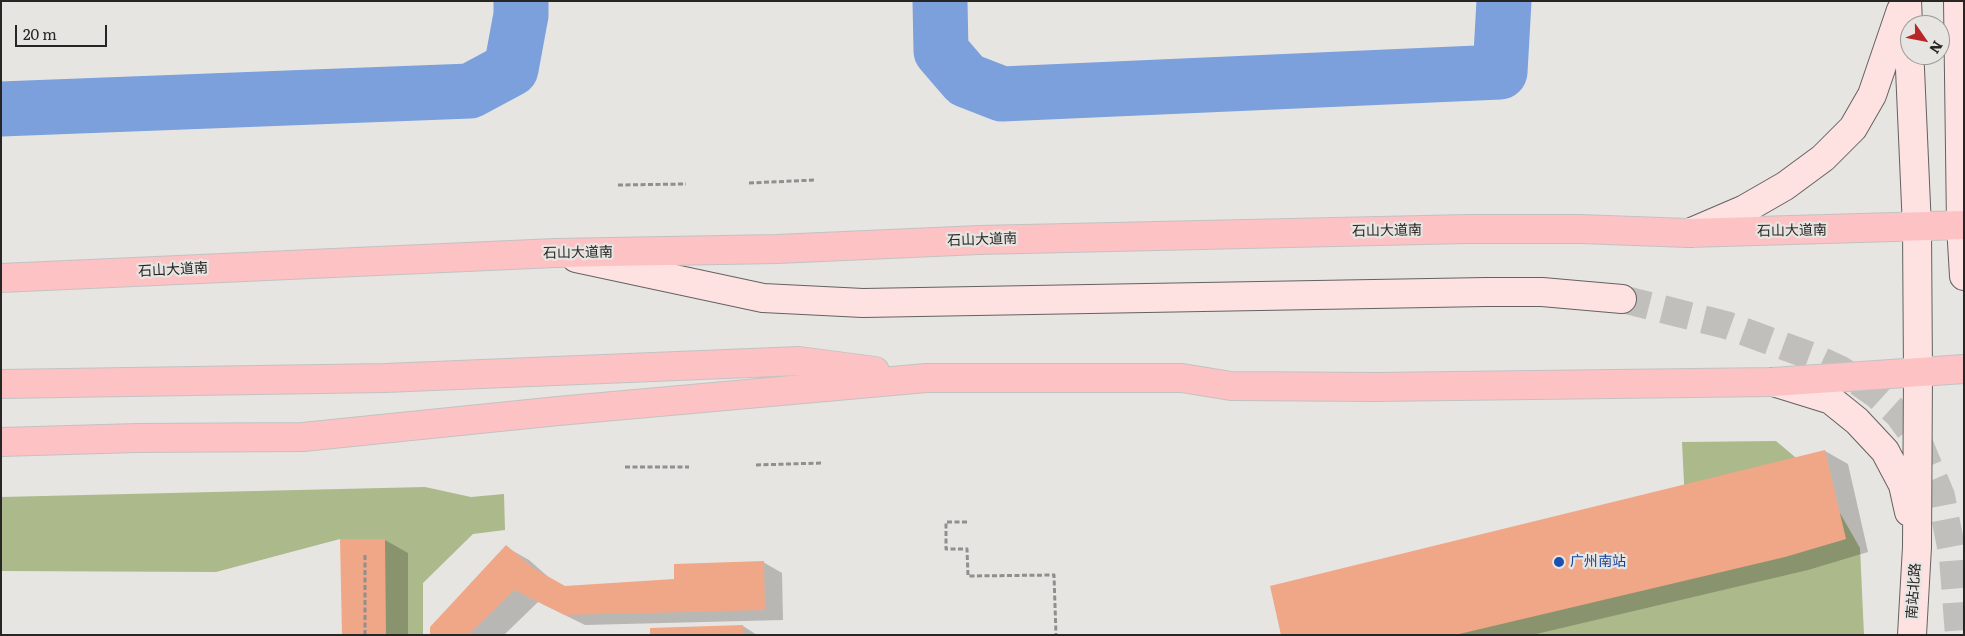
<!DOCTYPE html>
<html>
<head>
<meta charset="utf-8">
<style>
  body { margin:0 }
  #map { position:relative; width:1965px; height:636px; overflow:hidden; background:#e7e5e2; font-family:Literata,serif }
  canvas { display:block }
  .frame { position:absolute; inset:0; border:2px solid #272625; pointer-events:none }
  .north { position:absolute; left:1900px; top:15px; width:50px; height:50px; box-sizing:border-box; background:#e7e5e2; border:1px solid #9a9996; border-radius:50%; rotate:123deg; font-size:14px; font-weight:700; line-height:20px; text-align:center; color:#272625 }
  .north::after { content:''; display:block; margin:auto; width:18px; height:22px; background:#b72727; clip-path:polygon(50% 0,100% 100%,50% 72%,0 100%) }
  .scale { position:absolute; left:15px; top:25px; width:92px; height:22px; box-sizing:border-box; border:2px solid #272625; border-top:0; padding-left:6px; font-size:15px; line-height:18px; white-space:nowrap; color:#272625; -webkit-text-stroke:4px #e7e5e2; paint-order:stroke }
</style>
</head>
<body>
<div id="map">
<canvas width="1965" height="636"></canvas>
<div class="frame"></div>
<div class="north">N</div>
<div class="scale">20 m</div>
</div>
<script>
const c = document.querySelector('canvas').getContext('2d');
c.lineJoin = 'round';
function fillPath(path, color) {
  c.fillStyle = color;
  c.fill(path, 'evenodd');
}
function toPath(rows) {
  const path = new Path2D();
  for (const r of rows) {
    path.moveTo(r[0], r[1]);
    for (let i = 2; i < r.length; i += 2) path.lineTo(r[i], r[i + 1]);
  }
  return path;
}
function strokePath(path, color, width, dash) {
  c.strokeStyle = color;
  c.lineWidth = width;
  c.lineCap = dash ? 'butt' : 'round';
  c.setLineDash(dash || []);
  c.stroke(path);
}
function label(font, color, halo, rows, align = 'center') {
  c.font = font + ' Literata,"Noto Sans SC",serif';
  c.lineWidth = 4.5;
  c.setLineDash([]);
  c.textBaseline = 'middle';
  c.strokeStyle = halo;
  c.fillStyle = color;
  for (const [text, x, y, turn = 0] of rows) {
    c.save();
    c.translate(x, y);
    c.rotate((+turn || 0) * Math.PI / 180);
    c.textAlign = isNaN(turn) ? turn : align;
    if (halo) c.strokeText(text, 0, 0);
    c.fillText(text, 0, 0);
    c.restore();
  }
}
const green = toPath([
  [1776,441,1820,478,1860,548,1864,635,1295,635,1686,525,1682,442],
  [425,487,471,497,504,494,505,530,473,534,423,583,423,635,385,635,382,539,340,539,216,572,1,571,1,497]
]);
const shadow = toPath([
  [1825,451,1848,464,1868,552,1808,570,1532,635,1283,635,1271,587],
  [385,540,408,553,408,635,344,635],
  [506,547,529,560,553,581,565,587,676,580,763,562,782,573,783,620,585,625,538,602,504,635,431,635],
  [743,626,757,635,651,635]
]);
const river = toPath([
  [940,1,941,51,966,80,1002,94,1500,72,1504,1],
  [1,109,470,91,511,69,521,15,521,1]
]);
const building = toPath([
  [1825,450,1846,539,1785,557,1455,635,1281,635,1270,586],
  [340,539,385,539,386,635,342,635],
  [506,545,533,568,565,586,674,579,674,564,764,561,765,610,565,615,514,590,468,635,430,635,430,627],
  [743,625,743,635,650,635,650,628]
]);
const secondaryTunnel = toPath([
  [1622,299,1726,325,1811,356,1841,370,1877,395,1898,414,1918,441,1941,496,1953,557,1959,635]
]);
const path = toPath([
  [749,183,815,180],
  [618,185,686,184],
  [756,465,821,463],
  [625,467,689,467],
  [967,522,946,522,946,549,967,549,968,576,1054,575,1056,635],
  [365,635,365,554]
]);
const secondary = toPath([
  [1907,1,1917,228,1918,373,1917,547,1912,635],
  [1958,1,1961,225,1964,276],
  [1689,233,1745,209,1785,186,1823,158,1853,128,1872,95,1901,10],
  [576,258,763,298,863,303,1486,292,1542,292,1622,299],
  [1773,382,1831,400,1857,421,1885,451,1903,485,1909,512]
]);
const primary = toPath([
  [1,278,555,253,777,249,979,240,1468,229,1580,229,1688,233,1964,225],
  [1,384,385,378,799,361,875,371],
  [1,442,137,438,303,437,558,411,926,378,1182,378,1231,386,1375,387,1773,382,1964,369]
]);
const markers = [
  [1559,562,6,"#1a4fb4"]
];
const streetNames = [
  ["石山大道南",1387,231,-1],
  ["石山大道南",1792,231,-1],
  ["石山大道南",982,240,-2],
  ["石山大道南",578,253,-1],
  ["石山大道南",173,270,-3],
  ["南站北路",1914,591,-86]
];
const transitNames = [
  ["广州南站",1570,562]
];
fillPath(green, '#acb98b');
fillPath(shadow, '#0003');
strokePath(river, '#7ca0db', 55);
fillPath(building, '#f0a788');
strokePath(secondaryTunnel, '#c1bfbc', 28, [28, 14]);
strokePath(secondary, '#646260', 30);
strokePath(primary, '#c3c2c2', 30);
strokePath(path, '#908f8d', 3, [5, 2.5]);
strokePath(secondary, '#fee1e1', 28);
strokePath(primary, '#fdc3c4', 28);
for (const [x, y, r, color] of markers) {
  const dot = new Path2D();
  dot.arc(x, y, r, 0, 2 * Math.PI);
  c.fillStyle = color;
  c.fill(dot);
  strokePath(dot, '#e7e5e2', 2);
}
label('14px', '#272625', '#e7e5e2', streetNames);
label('14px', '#164399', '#e7e5e2', transitNames, 'left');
</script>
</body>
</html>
